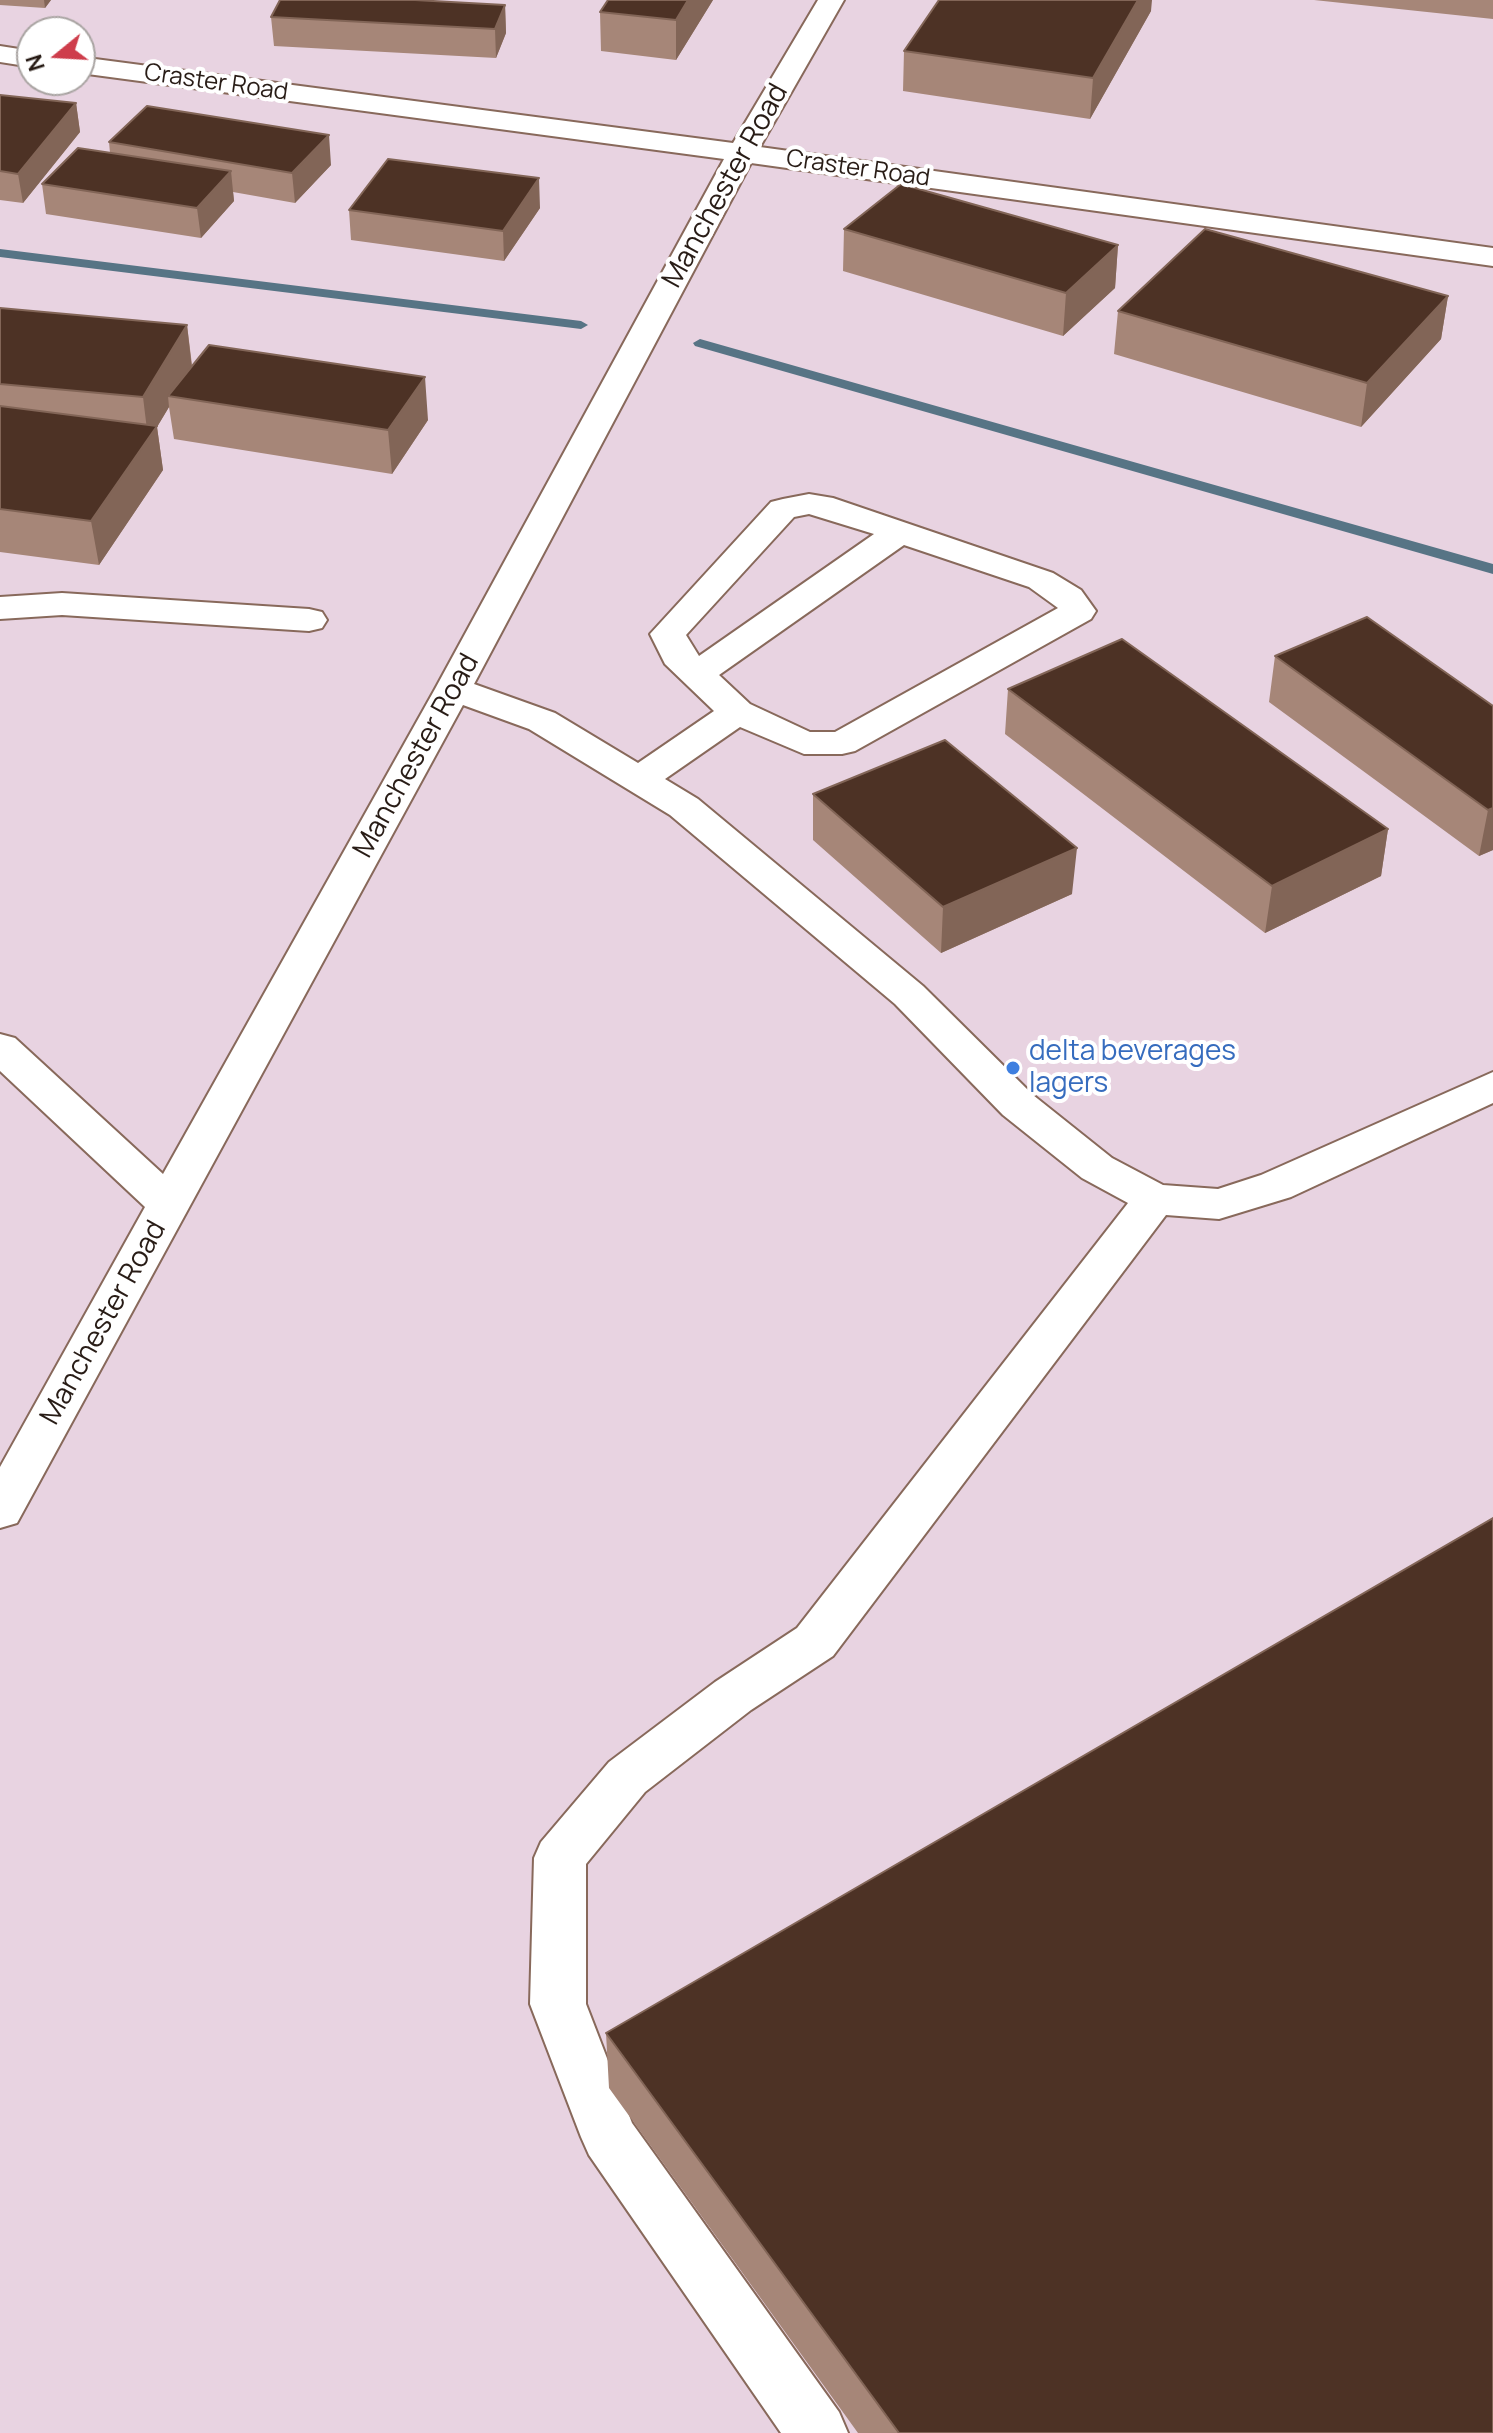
<!DOCTYPE html>
<html>
<head>
<meta charset="utf-8">
<style>
  body { margin:0 }
  #map { position:relative; width:1493px; height:2433px; overflow:hidden; background:#ffdbcb; font-family:Manrope,sans-serif }
  canvas { display:block }
  .north { position:absolute; left:16px; top:16px; width:80px; height:80px; box-sizing:border-box; background:#fff; border:2px solid #a9a4a2; border-radius:50%; rotate:252deg; font-size:22px; font-weight:700; line-height:32px; text-align:center; color:#281c16 }
  .north::after { content:''; display:block; margin:auto; width:28px; height:36px; background:#ce3d4b; clip-path:polygon(50% 0,100% 100%,50% 72%,0 100%) }
</style>
</head>
<body>
<div id="map">
<canvas width="1493" height="2433"></canvas>
<div class="north">N</div>
</div>
<script>
const c = document.querySelector('canvas').getContext('2d');
c.lineJoin = 'round';
function fillPath(path, color) {
  c.fillStyle = color;
  c.fill(path, 'evenodd');
}
function toPath(rows) {
  const path = new Path2D();
  for (const r of rows) {
    path.moveTo(r[0], r[1]);
    for (let i = 2; i < r.length; i += 2) path.lineTo(r[i], r[i + 1]);
  }
  return path;
}
function strokePath(path, color, width, dash) {
  c.strokeStyle = color;
  c.lineWidth = width;
  c.lineCap = dash ? 'butt' : 'round';
  c.setLineDash(dash || []);
  c.stroke(path);
}
function label(font, color, halo, rows, align = 'center') {
  c.font = font + ' Manrope,sans-serif';
  c.lineWidth = 8;
  c.setLineDash([]);
  c.textBaseline = 'middle';
  c.strokeStyle = halo;
  c.fillStyle = color;
  for (const [text, x, y, turn = 0] of rows) {
    c.save();
    c.translate(x, y);
    c.rotate((+turn || 0) * Math.PI / 180);
    c.textAlign = isNaN(turn) ? turn : align;
    if (halo) c.strokeText(text, 0, 0);
    c.fillText(text, 0, 0);
    c.restore();
  }
}
const industrial = toPath([
  [0,0,1493,0,1493,2433,0,2433],
  [32,32,80,32,80,80,32,80]
]);
const stream = toPath([
  [0,249,581,321,588,325,581,329,0,257,0,249],
  [700,339,1493,564,1493,574,695,346,693,343,700,339]
]);
const minor = toPath([
  [818,0,844,0,760,147,1493,248,1493,266,751,163,474,684,555,713,638,763,714,711,665,664,650,634,771,502,783,499,809,494,833,498,1053,573,1081,590,1096,611,1091,619,855,751,842,754,804,754,740,727,665,779,698,799,923,986,1033,1095,1112,1158,1163,1185,1218,1189,1261,1175,1493,1072,1493,1103,1291,1197,1219,1219,1166,1215,833,1656,751,1710,645,1792,586,1864,586,2004,632,2123,839,2412,848,2433,781,2433,589,2155,581,2137,530,2004,534,1858,541,1842,609,1762,715,1682,797,1628,1128,1203,1082,1178,1003,1115,895,1004,670,815,529,729,463,705,17,1523,0,1528,0,1467,145,1207,0,1071,0,1034,15,1038,163,1174,435,689,724,159,80,73,80,57,733,143,818,0],
  [809,514,874,534,699,656,686,635,794,517,809,514],
  [904,545,1029,587,1058,608,835,732,810,732,750,704,719,675,904,545],
  [0,46,32,51,32,67,0,62,0,46],
  [62,593,309,609,322,612,327,620,322,628,309,631,62,615,0,619,0,597,62,593]
]);
const wall = toPath([
  [0,0,51,0,45,8,0,5],
  [713,0,676,60,601,51,600,12],
  [1314,0,1493,0,1493,19],
  [505,5,506,33,496,58,274,46,271,17],
  [1151,11,1090,119,903,91,904,51],
  [0,95,76,103,80,132,23,203,0,200],
  [109,142,331,165,295,203,233,192,234,201,201,238,46,214,42,184,110,153],
  [540,208,504,261,351,240,349,210],
  [844,229,1118,245,1115,288,1063,336,843,271],
  [1448,296,1441,339,1361,427,1114,354,1118,311],
  [0,308,187,325,192,365,428,420,392,474,174,439,169,407,157,427,163,470,99,565,0,552],
  [1275,656,1493,706,1493,850,1479,856,1269,702],
  [1008,689,1388,829,1381,876,1265,933,1005,734],
  [813,794,1072,894,941,953,813,840],
  [606,2033,1493,2433,858,2433,609,2088]
]);
const shadedWall = toPath([
  [44,0,51,0,45,8],
  [688,0,713,0,676,60,676,20],
  [1138,0,1152,0,1151,11,1090,119,1093,78],
  [505,5,506,33,496,58,495,29],
  [76,103,80,132,23,203,18,174],
  [329,135,331,165,295,203,292,173],
  [231,171,234,201,201,238,197,208],
  [539,178,540,208,504,261,503,231],
  [1118,245,1115,288,1063,336,1066,293],
  [1448,296,1441,339,1361,427,1367,383],
  [187,325,192,369,168,396,169,407,157,427,163,470,99,565,91,521,148,438,143,397],
  [425,377,428,420,392,474,388,430],
  [1493,808,1493,850,1479,856,1488,810],
  [1388,829,1381,876,1265,933,1272,886],
  [1077,848,1072,894,941,953,943,907]
]);
const building = toPath([
  [280,0,415,0,505,5,495,29,271,17,280,0],
  [608,0,688,0,676,20,600,12,608,0],
  [939,0,1138,0,1093,78,904,51,939,0],
  [0,95,76,103,18,174,0,171,0,95],
  [147,106,329,135,292,173,109,142,147,106],
  [78,148,231,171,197,208,42,184,78,148],
  [388,159,539,178,503,231,349,210,388,159],
  [901,184,1118,245,1066,293,844,229,901,184],
  [1205,229,1448,296,1367,383,1118,311,1205,229],
  [0,308,187,325,143,397,0,384,0,308],
  [209,345,425,377,388,430,168,396,209,345],
  [0,406,157,426,91,521,0,509,0,406],
  [1367,617,1493,706,1493,808,1488,810,1275,656,1367,617],
  [1122,639,1388,829,1272,886,1008,689,1122,639],
  [945,740,1077,848,943,907,813,794,945,740],
  [1493,1518,1493,2433,899,2433,606,2033,1493,1518]
]);
const markers = [
  [1013,1068,8,"#3f7fe0"]
];
const farStreetnames = [
  ["Craster Road",216,83,8],
  ["Craster Road",858,169,8]
];
const streetNames = [
  ["Manchester Road",726,186,-61],
  ["Manchester Road",417,756,-61],
  ["Manchester Road",104,1323,-61]
];
const shopNames = [
  ["delta beverages",1029,1052],
  ["lagers",1029,1084]
];
fillPath(industrial, '#e8d3e1');
fillPath(stream, '#577485');
strokePath(minor, '#88695b', 4);
fillPath(minor, '#fff');
fillPath(wall, '#a68678');
fillPath(shadedWall, '#826557');
fillPath(building, '#4d3225');
strokePath(building, '#826557', 2);
for (const [x, y, r, color] of markers) {
  const dot = new Path2D();
  dot.arc(x, y, r, 0, 2 * Math.PI);
  c.fillStyle = color;
  c.fill(dot);
  strokePath(dot, '#fff', 3);
}
label('24px', '#281c16', '#fff', farStreetnames);
label('28px', '#281c16', '#fff', streetNames);
label('28px', '#366cbe', '#fff', shopNames, 'left');
</script>
</body>
</html>
